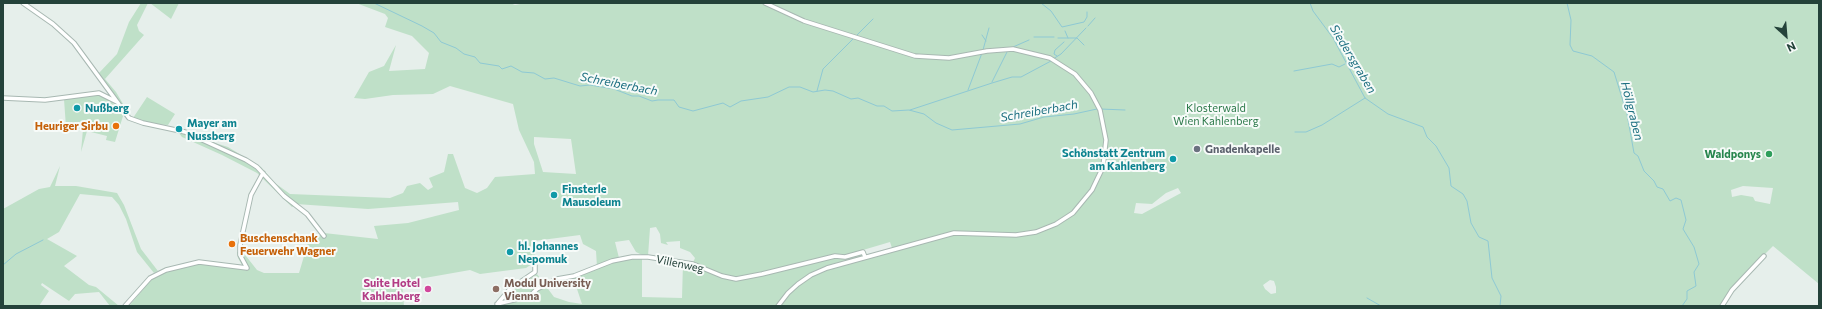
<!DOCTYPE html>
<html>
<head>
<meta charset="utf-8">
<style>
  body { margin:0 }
  #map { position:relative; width:1822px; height:309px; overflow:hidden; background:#e6efeb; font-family:Commissioner,sans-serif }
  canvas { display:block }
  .frame { position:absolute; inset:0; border:4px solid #24423a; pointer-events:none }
  .north { position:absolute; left:1766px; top:16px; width:40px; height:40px; -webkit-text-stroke:3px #f7fbf9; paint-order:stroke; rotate:154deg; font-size:11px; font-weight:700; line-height:16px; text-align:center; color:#24423a }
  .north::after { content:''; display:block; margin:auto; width:14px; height:18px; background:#24423a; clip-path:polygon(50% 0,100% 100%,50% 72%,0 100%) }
</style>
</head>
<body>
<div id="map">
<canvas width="1822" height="309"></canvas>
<div class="frame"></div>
<div class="north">N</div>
</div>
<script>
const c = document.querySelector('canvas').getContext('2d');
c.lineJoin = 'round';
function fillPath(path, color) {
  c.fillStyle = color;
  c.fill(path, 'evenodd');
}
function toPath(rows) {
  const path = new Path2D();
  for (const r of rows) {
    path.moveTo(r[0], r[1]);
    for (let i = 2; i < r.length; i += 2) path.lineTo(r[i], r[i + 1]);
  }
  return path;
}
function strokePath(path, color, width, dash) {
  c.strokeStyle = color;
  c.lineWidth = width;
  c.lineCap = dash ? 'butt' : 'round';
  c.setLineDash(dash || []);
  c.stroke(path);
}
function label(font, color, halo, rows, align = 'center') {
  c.font = font + ' Commissioner,sans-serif';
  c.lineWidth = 4;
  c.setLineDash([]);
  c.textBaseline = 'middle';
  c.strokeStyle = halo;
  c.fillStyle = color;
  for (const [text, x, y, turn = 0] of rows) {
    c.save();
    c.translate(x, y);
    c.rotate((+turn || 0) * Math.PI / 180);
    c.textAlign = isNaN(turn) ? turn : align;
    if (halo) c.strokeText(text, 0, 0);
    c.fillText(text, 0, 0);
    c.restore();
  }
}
const green = toPath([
  [141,3,148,3,137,25,139,31,144,35,105,79,116,92,126,109,124,111,98,74,117,54,129,22],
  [150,3,179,3,171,19],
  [356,3,510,3,515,5,525,3,1819,3,1819,284,1773,246,1742,277,1723,306,501,306,504,296,537,274,554,297,569,302,582,304,573,277,616,261,642,258,642,297,682,298,683,263,692,265,695,258,690,252,680,248,680,241,666,242,668,245,661,243,660,234,656,227,650,228,648,256,644,256,636,252,629,240,615,242,619,258,597,267,596,251,583,244,580,235,534,241,535,262,526,268,480,274,470,270,402,282,404,306,129,306,151,280,160,273,158,271,154,273,137,252,126,219,119,205,112,197,80,194,59,232,47,239,77,256,64,266,89,285,96,287,119,306,110,306,99,292,75,294,69,301,42,283,41,285,49,291,39,306,3,306,3,209,39,189,50,187,60,166,55,186,76,186,117,193,124,205,141,249,158,271,203,261,242,265,238,258,237,252,242,251,257,270,264,273,299,273,310,236,321,235,324,233,378,239,374,226,408,223,459,210,458,202,368,209,296,204,292,207,257,173,222,155,182,137,177,131,228,147,261,167,275,183,290,194,390,198,403,193,407,186,420,183,428,190,433,187,429,178,444,172,448,154,453,154,465,188,477,193,487,188,495,177,535,174,534,162,519,130,513,104,450,86,433,94,393,95,365,99,354,98,369,72,384,66,396,45,389,71,425,69,429,53,412,36,385,27,388,18,385,14],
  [534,137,571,139,576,174,543,172,534,144],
  [1743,186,1773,188,1770,204,1755,201,1753,197,1741,195,1732,197,1731,190],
  [1178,188,1181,193,1142,214,1134,213,1136,203,1152,204,1166,193],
  [890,242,892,248,862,256,863,250],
  [1270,280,1274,281,1276,287,1276,293,1271,294,1265,289,1263,285],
  [91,95,99,95,111,101,119,109,123,116,115,142,106,140,107,136,87,131,81,152,83,129,66,127,64,99],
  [147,97,175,114,168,125,150,124,133,118]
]);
const stream = toPath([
  [374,3,422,26,434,33,441,42,456,48,464,54,475,57,480,63,499,66,502,69,511,66,522,72,534,73,545,79,554,78,580,86,590,85,614,89,632,96,639,96,652,101,658,100,674,100,679,107,693,111,723,103,730,107,741,101,768,97,789,87,800,87,813,92,825,90,833,91,851,99,858,98,877,106,884,106,892,111,909,110,924,114,936,123,952,130,1020,124,1044,117,1074,114,1097,109],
  [1041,3,1051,11,1062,27,1084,22,1087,17,1087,12],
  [1310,3,1313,11,1333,38,1365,98,1388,114,1423,127,1427,137,1436,146,1449,168,1451,186,1463,194,1467,201,1471,223,1479,237,1488,241,1492,278,1501,296,1500,306],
  [1567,3,1571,20,1570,45,1573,51,1592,56,1614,72,1627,114,1634,153,1638,156,1644,171,1654,181,1657,187,1663,189,1670,201,1676,198,1681,200,1686,220,1683,229,1694,247,1699,264,1694,272,1696,286,1687,291,1687,299,1682,306],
  [1088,26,1095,18],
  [1065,31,1068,38],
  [982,35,986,41],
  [856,36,873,19],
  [1034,37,1054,37],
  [1058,38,1077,38,1084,45],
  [1013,47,1029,40],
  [983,50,989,28],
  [1057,56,1054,54,1055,50,1064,42],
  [1053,59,1061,54,1086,28],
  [1294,71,1332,64,1339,67,1345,64],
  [992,82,1007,52],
  [968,90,982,53],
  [817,91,823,69,854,38],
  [1100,109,1125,110],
  [910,110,992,83,1012,77,1021,77,1051,61],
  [1295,132,1306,132,1322,125,1365,98],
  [3,265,16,254,43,240],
  [1367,298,1381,306]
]);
const minor = toPath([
  [23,3,53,24,74,43,129,118,143,123,185,132,246,160,257,167,284,196,307,214,324,236],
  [765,3,804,21,915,56,949,58,987,51,1013,49,1050,58,1075,74,1091,93,1100,110,1106,140,1103,167,1092,190,1073,213,1056,224,1036,232,1016,235,954,233,827,268,811,275,798,284,788,293,778,306],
  [3,98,45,100,99,93,117,102],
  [247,268,240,255,240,245,251,195,263,173],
  [498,303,510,289,535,272,535,265],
  [497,304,530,296,537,289,557,279,574,276,612,261,632,257,648,257,693,264,722,276,736,279,762,274,835,256,845,257,863,252,865,257],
  [125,306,150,278,166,270,199,262,247,268],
  [1722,306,1732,290,1764,256]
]);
const markers = [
  [77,108,4,"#0f9aa8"],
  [116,126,4,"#e8710a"],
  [179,129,4,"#0f9aa8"],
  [1197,149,4,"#6b7280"],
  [1769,154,4,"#2e9e5b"],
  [1173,159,4,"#0f9aa8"],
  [554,195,4,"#0f9aa8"],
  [232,244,4,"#e8710a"],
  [510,252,4,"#0f9aa8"],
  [428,289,4,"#d1479c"],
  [496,289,4,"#8d6e63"]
];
const cultureNames = [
  ["Nußberg",85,108],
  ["Mayer am",187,123],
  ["Nussberg",187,136],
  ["Schönstatt Zentrum",1165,153,"right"],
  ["am Kahlenberg",1165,166,"right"],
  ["Finsterle",562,189],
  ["Mausoleum",562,202],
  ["hl. Johannes",518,246],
  ["Nepomuk",518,259]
];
const parkNames = [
  ["Klosterwald",1216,108],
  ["Wien Kahlenberg",1216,121]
];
const foodNames = [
  ["Heuriger Sirbu",108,126],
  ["Buschenschank",240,238,"left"],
  ["Feuerwehr Wagner",240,251,"left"]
];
const worshipNames = [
  ["Gnadenkapelle",1205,149]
];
const leisureNames = [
  ["Waldponys",1761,154]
];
const streetNames = [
  ["Villenweg",680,264,12]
];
const hotelNames = [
  ["Suite Hotel",420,283],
  ["Kahlenberg",420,296]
];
const educationNames = [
  ["Modul University",504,283],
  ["Vienna",504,296]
];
const waterNames = [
  ["Siedersgraben",1353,59,59],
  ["Schreiberbach",619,84,11],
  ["Schreiberbach",1039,111,-10],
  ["Höllgraben",1632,111,76]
];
fillPath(green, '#bfe0c8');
strokePath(stream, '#8ec9d4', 1);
strokePath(minor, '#a8b8b2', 5.5);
strokePath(minor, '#fff', 3.5);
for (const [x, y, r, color] of markers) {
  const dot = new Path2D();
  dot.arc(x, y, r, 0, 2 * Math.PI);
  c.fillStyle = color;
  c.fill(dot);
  strokePath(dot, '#f7fbf9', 1.5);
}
label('bold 11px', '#0d838f', '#f7fbf9', cultureNames, 'left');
label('11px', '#2d7a4b', '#f7fbf9', parkNames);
label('bold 11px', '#c56008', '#f7fbf9', foodNames, 'right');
label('bold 11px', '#5b616d', '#f7fbf9', worshipNames, 'left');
label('bold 11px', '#27864d', '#f7fbf9', leisureNames, 'right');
label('11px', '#24423a', '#f7fbf9', streetNames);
label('bold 11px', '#b23c85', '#f7fbf9', hotelNames, 'right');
label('bold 11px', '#785e54', '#f7fbf9', educationNames, 'left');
label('italic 12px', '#1c6f80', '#f7fbf9', waterNames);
</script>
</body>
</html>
